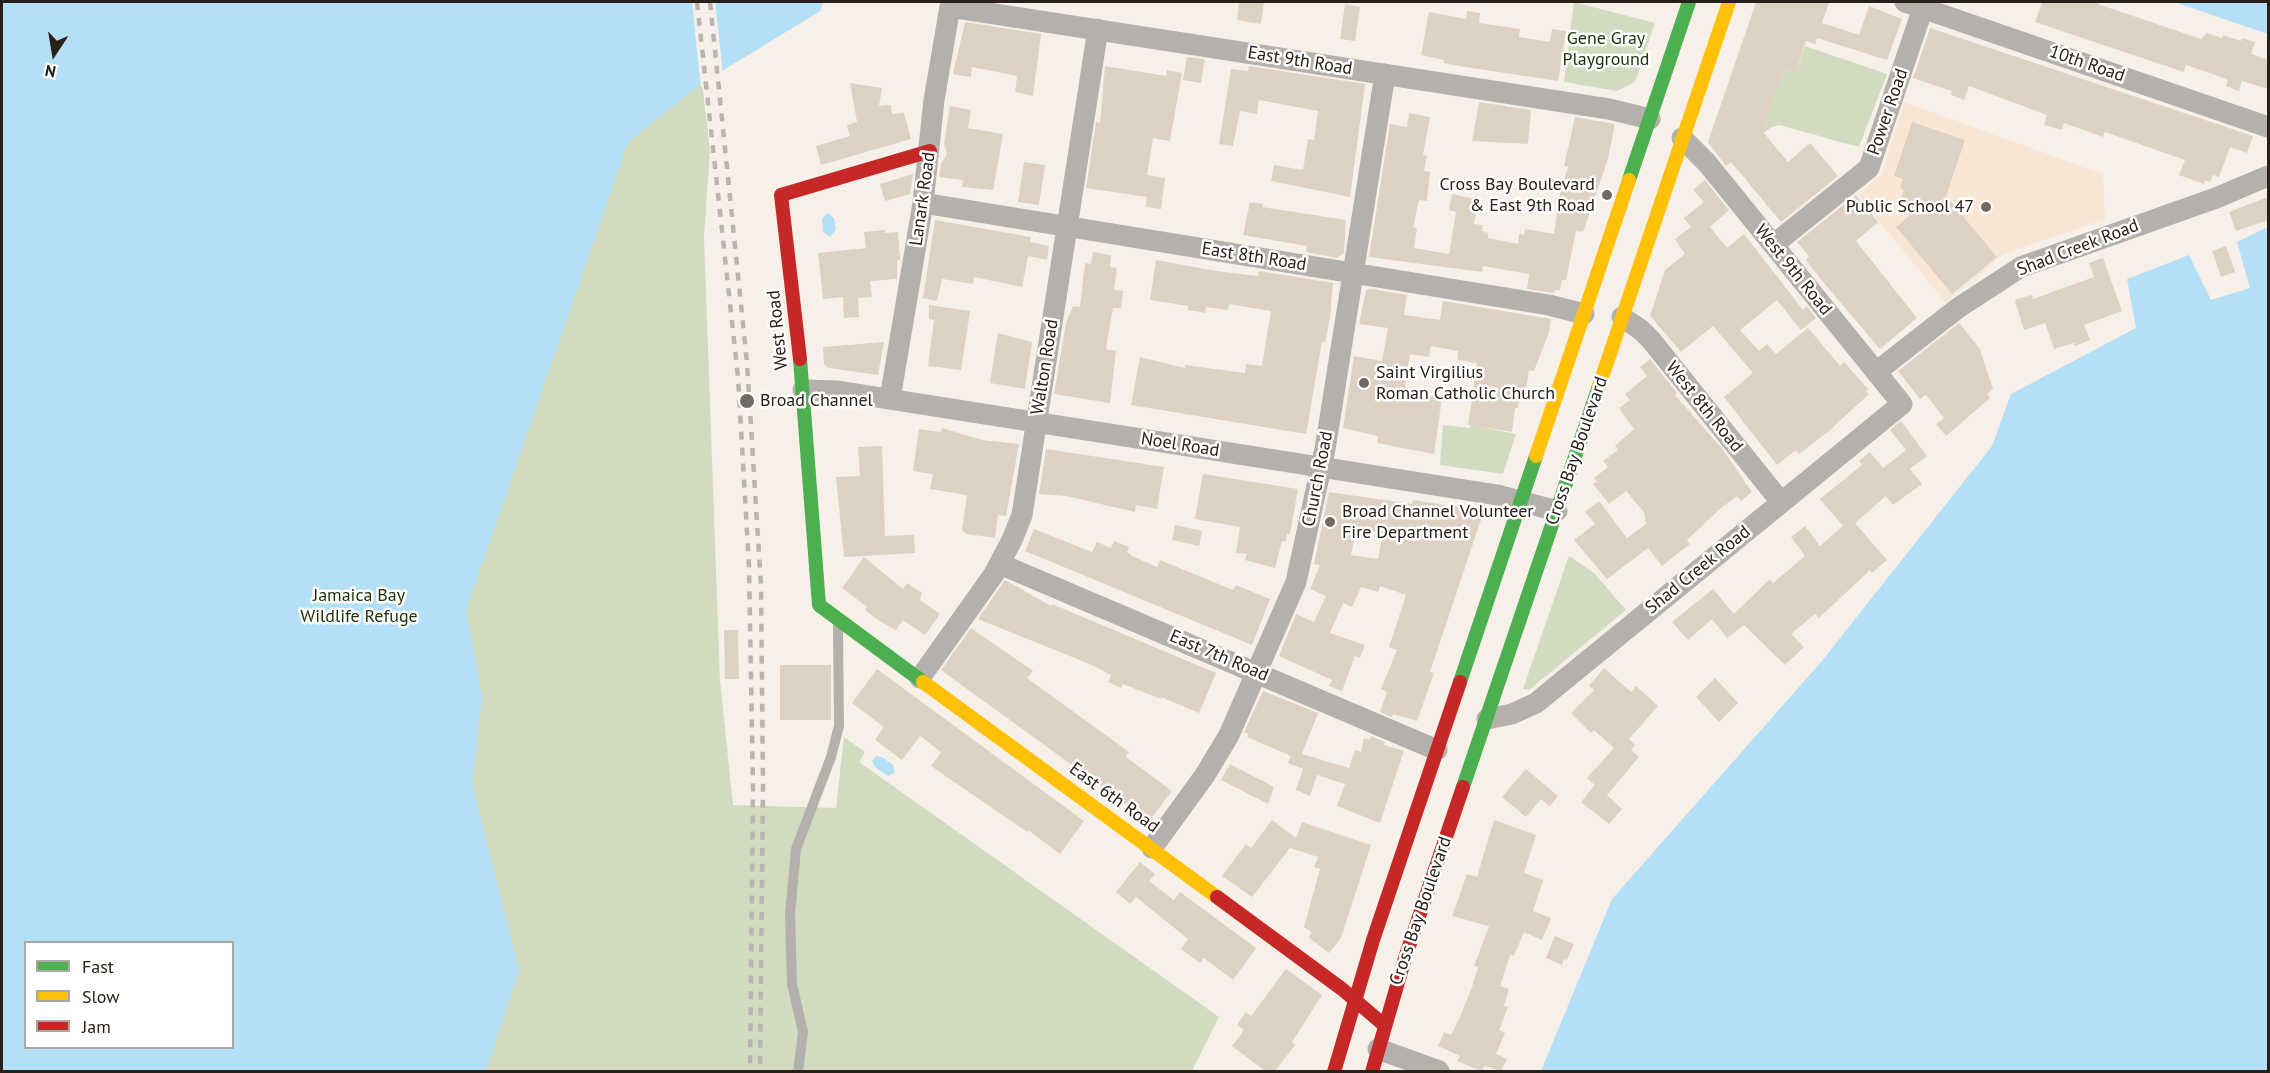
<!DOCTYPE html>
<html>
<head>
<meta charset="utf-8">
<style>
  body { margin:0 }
  #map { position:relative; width:2270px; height:1073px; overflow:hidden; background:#f7f0e9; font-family:"PT Sans",sans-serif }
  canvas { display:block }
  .frame { position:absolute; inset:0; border:3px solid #292119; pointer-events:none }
  .legend { position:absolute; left:24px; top:941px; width:210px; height:108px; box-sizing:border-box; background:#fff; border:2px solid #a9a6a3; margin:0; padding:8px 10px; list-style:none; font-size:18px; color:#292119 }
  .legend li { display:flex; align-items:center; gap:12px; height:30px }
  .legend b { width:30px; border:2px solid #a9a6a3 }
  .north { position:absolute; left:24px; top:24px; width:60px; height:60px; -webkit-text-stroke:4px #fff; paint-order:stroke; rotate:192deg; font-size:16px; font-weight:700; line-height:24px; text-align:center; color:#292119 }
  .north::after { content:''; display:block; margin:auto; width:21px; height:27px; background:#292119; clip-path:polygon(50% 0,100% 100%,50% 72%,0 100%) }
</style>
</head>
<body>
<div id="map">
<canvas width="2270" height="1073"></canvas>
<div class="frame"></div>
<ul class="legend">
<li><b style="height:8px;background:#4caf50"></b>Fast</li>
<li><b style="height:8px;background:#ffc107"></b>Slow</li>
<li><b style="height:8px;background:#c62828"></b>Jam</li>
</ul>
<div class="north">N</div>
</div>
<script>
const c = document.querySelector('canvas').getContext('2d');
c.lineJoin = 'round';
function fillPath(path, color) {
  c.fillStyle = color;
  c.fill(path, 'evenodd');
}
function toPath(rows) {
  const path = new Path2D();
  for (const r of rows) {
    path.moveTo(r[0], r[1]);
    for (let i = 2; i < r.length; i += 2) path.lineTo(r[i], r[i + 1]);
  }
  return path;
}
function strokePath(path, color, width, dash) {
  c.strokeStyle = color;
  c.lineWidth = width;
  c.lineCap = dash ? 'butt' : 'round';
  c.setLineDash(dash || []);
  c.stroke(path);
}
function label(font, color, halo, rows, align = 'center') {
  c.font = font + ' "PT Sans",sans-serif';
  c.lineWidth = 5;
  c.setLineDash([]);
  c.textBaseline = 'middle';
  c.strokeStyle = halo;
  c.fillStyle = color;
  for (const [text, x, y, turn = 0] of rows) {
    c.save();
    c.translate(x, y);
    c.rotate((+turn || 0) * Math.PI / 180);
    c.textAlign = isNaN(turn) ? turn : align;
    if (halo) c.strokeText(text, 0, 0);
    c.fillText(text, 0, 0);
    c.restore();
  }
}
const built = toPath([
  [1904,102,2103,174,2105,219,2004,254,1945,302,1858,195,1882,174]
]);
const green = toPath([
  [2,2,823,2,820,11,702,83,710,151,704,237,720,680,733,805,836,808,844,737,865,752,859,762,1219,1017,1192,1071,2,1072],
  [26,942,232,942,232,1048,26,1048],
  [1574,2,1655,23,1635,82,1617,91,1564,82],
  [1805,46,1887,74,1859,147,1779,125,1770,128,1764,125,1771,80,1779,82,1784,69,1796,73],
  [1443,425,1470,428,1471,425,1516,434,1503,474,1440,465],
  [1569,556,1594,573,1626,610,1529,690,1523,689]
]);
const water = toPath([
  [2,2,823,2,820,11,702,83,628,142,466,610,482,697,472,784,519,970,486,1071,2,1072],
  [26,942,232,942,232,1048,26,1048],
  [2174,2,2268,2,2268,34],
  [828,213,834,218,836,230,830,237,823,232,822,218],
  [2268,227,2268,1071,1541,1071,1612,899,1821,662,1992,446,2011,394,2136,328,2127,279,2189,255,2211,300,2250,288,2237,242],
  [876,756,882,757,893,765,894,773,888,776,875,767,872,761]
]);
const pier = toPath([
  [692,2,715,2,723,74,701,88]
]);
const building = toPath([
  [1239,2,1264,2,1261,24,1237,20],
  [1756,2,1829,2,1822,23,1859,35,1869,6,1902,19,1887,60,1817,38,1815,44,1806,41,1796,73,1784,69,1764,125,1770,128,1764,133,1788,162,1810,143,1838,176,1781,222,1731,162,1726,166,1708,142],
  [2042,2,2099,2,2098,4,2201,39,2207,33,2222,38,2223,35,2241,41,2242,38,2255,42,2251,54,2268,60,2268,89,2242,81,2239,91,2226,86,2228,80,2213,74,2186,65,2184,72,2035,22],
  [1345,4,1360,7,1355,41,1340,39],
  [1467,11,1480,13,1479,23,1520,29,1519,37,1550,42,1552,29,1566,31,1558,81,1459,66,1444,63,1444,60,1421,55,1429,12,1466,19],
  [965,22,1041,34,1033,96,1015,92,1017,76,972,67,971,77,953,74],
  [1930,28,2253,136,2247,153,2230,147,2219,177,2213,175,2210,182,2205,180,2204,184,2179,175,2185,160,2105,132,2103,137,2064,123,2062,130,2044,125,2047,115,1969,86,1964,100,1951,95,1952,91,1913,78],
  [1187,57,1205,59,1201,83,1183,80],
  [1105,66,1166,76,1167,70,1182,73,1170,141,1153,138,1147,175,1165,178,1161,209,1146,207,1147,197,1086,188,1096,122,1100,123],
  [1249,66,1365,84,1350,197,1271,181,1274,165,1303,170,1308,139,1314,140,1318,111,1259,100,1257,114,1240,111,1233,146,1219,144,1231,69,1248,71],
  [850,83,882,88,879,106,891,105,892,114,904,113,911,139,821,165,816,146,850,136,847,125,857,122],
  [1479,102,1531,110,1528,144,1472,141],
  [950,106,971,110,968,128,1003,134,993,190,962,187,963,180,939,177,941,164,947,154,944,142],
  [1409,113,1430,117,1423,155,1427,156,1424,171,1430,172,1427,201,1419,200,1413,227,1417,228,1414,248,1449,254,1456,212,1449,210,1452,194,1478,200,1474,224,1483,225,1482,231,1488,233,1488,238,1518,244,1519,234,1524,235,1525,229,1554,234,1560,192,1568,167,1564,166,1575,117,1615,124,1608,159,1583,232,1576,231,1566,280,1562,280,1560,290,1555,290,1554,293,1527,289,1529,274,1483,266,1482,272,1369,257,1390,124,1407,127],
  [1912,122,1965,140,1946,196,1997,257,1952,294,1896,227,1909,216,1899,204,1904,190,1900,188,1903,179,1894,176],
  [1024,162,1045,165,1039,205,1018,202],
  [913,174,910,194,885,201,880,184],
  [1705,180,1729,210,1710,227,1727,248,1744,234,1803,310,1807,306,1816,318,1801,330,1777,300,1740,330,1759,351,1767,344,1776,354,1808,328,1840,366,1844,362,1868,389,1866,391,1869,394,1829,431,1799,454,1796,450,1777,465,1724,397,1753,373,1713,326,1681,352,1650,316,1665,270,1685,254,1675,239,1691,227,1684,218,1704,202,1693,190],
  [1856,195,1878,222,1856,241,1917,318,1880,349,1818,276,1806,260,1809,256,1797,242],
  [2268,197,2268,220,2236,231,2229,212],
  [1250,202,1263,204,1262,207,1346,220,1344,253,1337,258,1306,252,1307,246,1243,235],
  [935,220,1031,237,1030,242,1049,246,1047,260,1028,256,1022,287,974,277,973,284,942,279,937,301,923,298],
  [885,230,885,233,898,232,900,260,897,260,897,279,870,281,872,297,858,298,859,317,844,318,843,297,823,299,818,253,866,248,864,232],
  [2226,246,2235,272,2221,277,2212,251],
  [1093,252,1111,255,1110,267,1117,268,1114,290,1123,291,1121,308,1113,308,1106,349,1116,351,1110,403,1054,394,1066,323,1073,306,1080,307,1085,263,1091,264],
  [2103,258,2122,311,2084,325,2090,340,2075,346,2074,343,2054,349,2045,323,2024,330,2015,301,2017,299,2032,295,2033,299,2094,277,2089,263],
  [1156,260,1216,271,1258,276,1259,271,1333,283,1330,318,1325,342,1322,342,1306,434,1131,405,1140,357,1185,368,1185,365,1245,373,1246,364,1262,366,1271,311,1229,304,1228,310,1206,307,1205,313,1188,310,1188,306,1150,300],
  [1373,289,1407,295,1404,315,1440,320,1443,301,1551,319,1549,332,1534,371,1529,370,1526,391,1521,390,1518,408,1515,408,1512,432,1468,425,1477,363,1458,360,1458,351,1431,346,1429,357,1410,354,1405,387,1419,390,1419,395,1442,398,1434,454,1377,443,1378,436,1343,428,1354,356,1382,361,1388,328,1359,324,1366,290],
  [929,305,970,311,961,370,928,366,934,320,929,319],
  [1959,323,1980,349,1993,389,1987,394,1990,398,1946,436,1936,424,1944,418,1926,395,1920,399,1898,371],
  [998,333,1032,342,1025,389,990,383],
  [884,342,878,375,829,368,824,364,823,347],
  [1650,359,1677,393,1675,395,1723,450,1752,492,1741,501,1737,496,1721,508,1687,540,1690,544,1662,566,1648,548,1607,579,1574,540,1595,524,1585,512,1599,501,1627,538,1646,524,1644,512,1626,491,1609,504,1593,484,1597,482,1594,478,1608,467,1603,461,1618,450,1615,446,1634,429,1619,408,1630,400,1625,394,1647,376,1640,367],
  [1901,421,1927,456,1910,469,1922,484,1893,505,1886,496,1855,523,1887,560,1872,573,1870,570,1819,618,1815,614,1791,634,1804,647,1785,665,1744,625,1727,638,1712,619,1688,640,1672,622,1713,589,1734,614,1770,579,1773,583,1805,556,1791,537,1805,526,1820,546,1843,526,1820,499,1862,465,1859,461,1870,452,1883,468,1906,450,1890,430],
  [942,428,982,440,1019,444,1006,516,998,515,995,538,967,534,962,530,967,495,930,489,933,474,913,471,919,429,940,432],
  [882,446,885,536,914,535,915,553,844,557,836,477,860,476,858,447],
  [1046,449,1164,467,1157,509,1136,505,1135,512,1066,496,1039,494],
  [1203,474,1298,489,1290,534,1287,534,1286,541,1282,541,1275,568,1245,560,1247,554,1236,553,1240,527,1195,519],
  [1329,492,1412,504,1413,500,1484,511,1430,672,1434,673,1417,721,1393,714,1392,717,1380,712,1387,692,1381,689,1397,650,1389,647,1406,595,1380,586,1378,592,1361,587,1352,607,1343,603,1330,633,1365,645,1360,658,1355,656,1342,691,1329,686,1332,680,1279,656,1296,614,1314,622,1326,596,1310,589,1320,565,1314,564],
  [1357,527,1383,533,1378,559,1351,555],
  [1175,525,1202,531,1199,546,1172,540],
  [1034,529,1092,552,1097,542,1111,548,1114,541,1129,547,1127,552,1132,556,1157,567,1160,560,1233,590,1236,585,1270,599,1252,645,1025,551],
  [864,557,903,589,907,583,922,593,920,600,940,614,925,635,903,620,896,630,878,620,865,610,867,607,842,588],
  [1005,580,1051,606,1052,604,1216,673,1199,713,1161,697,1161,699,1123,684,1121,688,1108,682,1111,675,1092,665,978,619],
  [971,628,1033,671,1027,678,1129,752,1126,757,1172,791,1149,821,941,670],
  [724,630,738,630,739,679,725,679],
  [780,665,831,665,831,720,780,720],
  [1604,668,1631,692,1636,686,1658,706,1629,739,1635,745,1631,750,1639,757,1607,795,1622,809,1609,824,1581,802,1595,785,1587,778,1614,748,1594,730,1591,733,1571,713,1594,690,1589,686],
  [877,669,1084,821,1060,854,1028,830,1027,832,931,766,941,752,920,736,902,760,875,740,884,727,852,703],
  [1715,678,1738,703,1719,722,1696,697],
  [1263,691,1318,713,1302,754,1349,768,1355,750,1361,752,1364,738,1370,740,1371,736,1385,742,1384,745,1404,751,1380,823,1337,806,1345,784,1317,775,1310,796,1296,790,1303,769,1288,763,1291,756,1247,737,1249,734,1244,732],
  [1230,764,1274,787,1268,804,1221,780],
  [1526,769,1558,796,1550,806,1541,799,1526,817,1502,797],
  [1272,820,1296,838,1302,822,1371,845,1341,938,1329,953,1308,937,1312,933,1304,927,1320,869,1314,867,1318,857,1290,848,1252,897,1222,876,1246,844,1251,848],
  [1494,820,1536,835,1524,873,1543,880,1533,911,1551,918,1542,940,1524,932,1514,956,1510,955,1500,986,1509,989,1504,1006,1508,1007,1499,1030,1505,1033,1496,1054,1507,1059,1501,1071,1485,1066,1481,1071,1457,1061,1460,1056,1438,1046,1444,1032,1451,1035,1460,1017,1472,987,1478,967,1474,966,1489,926,1452,916,1467,874,1477,877],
  [1140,862,1155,874,1149,881,1174,900,1180,892,1256,948,1233,980,1204,958,1200,963,1181,949,1188,939,1136,897,1130,904,1116,892],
  [1555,936,1574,944,1567,960,1564,959,1562,965,1546,958],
  [1286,969,1322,995,1292,1042,1295,1045,1275,1071,1265,1071,1232,1046,1244,1030,1237,1025,1246,1012,1251,1016]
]);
const lane = toPath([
  [798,1072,803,1032,792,984,790,914,796,849,831,757,839,726,838,626]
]);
const street = toPath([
  [1905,2,2268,127],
  [950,7,1609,109,1650,119],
  [923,203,1549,305,1584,314],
  [1773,245,1869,168,1923,8],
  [1622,317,1641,330,1651,340,1781,502],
  [1876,372,1958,308,2021,267,2216,198,2268,176],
  [803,390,838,391,1320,467,1497,495,1557,511],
  [890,399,923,203,934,100,950,7],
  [1000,564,1437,750],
  [920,678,994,574,1012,540,1022,515,1098,29],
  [1487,719,1512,714,1536,703,1902,404,1707,163,1682,138],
  [1152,848,1205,775,1229,735,1296,582,1325,449,1385,74],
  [1378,1049,1439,1071]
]);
const fast = toPath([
  [1629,180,1689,2],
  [800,359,819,605,923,682],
  [1460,682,1536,456],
  [1463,787,1599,386]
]);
const slow = toPath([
  [1599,386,1729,2],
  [1536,456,1629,180],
  [923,682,1217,897]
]);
const jam = toPath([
  [800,359,781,195,930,151],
  [1217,897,1342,989,1384,1025],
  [1334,1072,1373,940,1460,682],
  [1372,1072,1405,958,1463,787]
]);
const rail = toPath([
  [697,2,738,377,749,566,753,788,750,1072],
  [710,2,747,363,761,586,763,786,760,1072]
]);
const markers = [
  [1607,195,6,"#716962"],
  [1986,207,6,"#716962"],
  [1364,383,6,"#716962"],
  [747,401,8,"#716962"],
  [1330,522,6,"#716962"]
];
const parkNames = [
  ["Gene Gray",1606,39],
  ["Playground",1606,60],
  ["Jamaica Bay",359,596],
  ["Wildlife Refuge",359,617]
];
const streetNames = [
  ["East 9th Road",1300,61,9],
  ["10th Road",2087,64,19],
  ["Power Road",1888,112,-71],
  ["Lanark Road",923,199,-82],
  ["Shad Creek Road",2078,248,-21],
  ["East 8th Road",1254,257,9],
  ["West 9th Road",1793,270,51],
  ["West Road",778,330,-96],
  ["Walton Road",1045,367,-81],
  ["West 8th Road",1704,407,51],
  ["Noel Road",1180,445,9],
  ["Cross Bay Boulevard",1577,451,-71],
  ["Church Road",1318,479,-79],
  ["Shad Creek Road",1698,570,-39],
  ["East 7th Road",1219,656,23],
  ["East 6th Road",1114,798,36],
  ["Cross Bay Boulevard",1421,911,-71]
];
const poiNames = [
  ["Cross Bay Boulevard",1595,185,"right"],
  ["& East 9th Road",1595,206,"right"],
  ["Public School 47",1974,207,"right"],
  ["Saint Virgilius",1376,373],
  ["Roman Catholic Church",1376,394],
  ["Broad Channel",760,401],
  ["Broad Channel Volunteer",1342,512],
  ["Fire Department",1342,533]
];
fillPath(built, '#f9e7d5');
fillPath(green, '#d1dbc0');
fillPath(water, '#b3e0f6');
fillPath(pier, '#f7f0e9');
fillPath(building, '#ddd1c4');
strokePath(lane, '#b4b0ac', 10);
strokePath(street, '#b4b0ac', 21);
strokePath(fast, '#4caf50', 14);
strokePath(slow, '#ffc107', 14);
strokePath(jam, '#c62828', 14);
strokePath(rail, '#bab4b0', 4.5, [8, 8]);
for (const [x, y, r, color] of markers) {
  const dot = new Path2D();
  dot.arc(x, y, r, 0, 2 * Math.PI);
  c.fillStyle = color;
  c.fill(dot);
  strokePath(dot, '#fff', 2);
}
label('18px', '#1e3108', '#fff', parkNames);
label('18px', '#292119', '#fff', streetNames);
label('18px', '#292119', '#fff', poiNames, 'left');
</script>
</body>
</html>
